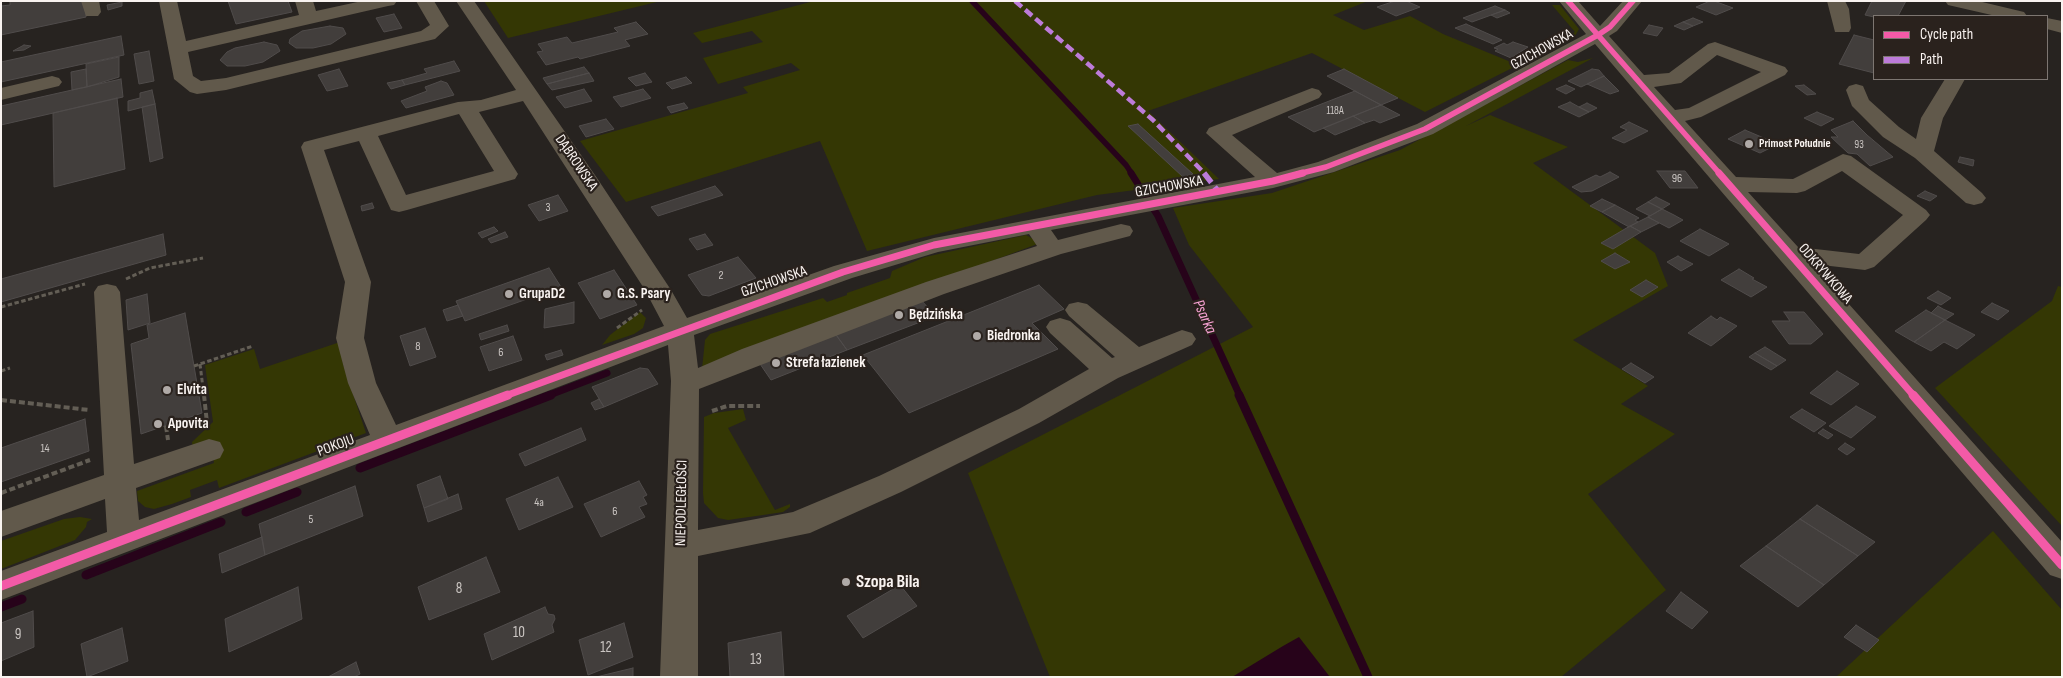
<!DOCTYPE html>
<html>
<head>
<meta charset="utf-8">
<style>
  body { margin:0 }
  #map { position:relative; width:2063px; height:678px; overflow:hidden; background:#272320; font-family:"Sofia Sans Condensed",sans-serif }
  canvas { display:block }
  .frame { position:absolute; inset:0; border:2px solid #f9f3f0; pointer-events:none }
  .legend { position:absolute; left:1873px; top:15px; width:175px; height:65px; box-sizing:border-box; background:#2a221d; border:1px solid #7d7671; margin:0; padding:6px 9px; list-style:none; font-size:15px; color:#f9f3f0 }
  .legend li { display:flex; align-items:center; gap:10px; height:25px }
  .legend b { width:25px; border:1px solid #7d7671 }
</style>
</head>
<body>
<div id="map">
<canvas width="2063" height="678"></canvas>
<div class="frame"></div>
<ul class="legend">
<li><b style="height:6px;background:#f35aa7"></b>Cycle path</li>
<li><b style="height:6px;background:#bd7bd9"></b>Path</li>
</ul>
</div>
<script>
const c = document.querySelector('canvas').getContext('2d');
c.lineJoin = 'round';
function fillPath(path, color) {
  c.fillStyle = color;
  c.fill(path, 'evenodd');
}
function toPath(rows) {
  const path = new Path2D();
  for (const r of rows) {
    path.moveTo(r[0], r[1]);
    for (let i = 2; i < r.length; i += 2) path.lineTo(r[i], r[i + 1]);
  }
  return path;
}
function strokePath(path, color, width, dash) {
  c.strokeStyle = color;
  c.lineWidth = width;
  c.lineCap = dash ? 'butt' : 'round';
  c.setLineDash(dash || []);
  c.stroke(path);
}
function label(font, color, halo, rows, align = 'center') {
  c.font = font + ' "Sofia Sans Condensed",sans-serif';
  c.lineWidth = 4.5;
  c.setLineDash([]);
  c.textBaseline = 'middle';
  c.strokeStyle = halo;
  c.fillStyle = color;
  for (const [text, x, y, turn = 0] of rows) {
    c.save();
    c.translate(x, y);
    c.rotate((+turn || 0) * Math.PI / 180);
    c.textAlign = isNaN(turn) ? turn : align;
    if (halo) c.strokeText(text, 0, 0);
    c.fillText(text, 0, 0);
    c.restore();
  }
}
const green = toPath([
  [484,1,661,1,508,38],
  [814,1,1368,1,1333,15,1364,30,1410,16,1443,34,1518,65,1425,112,1312,53,1148,111,1219,179,1097,195,867,251,820,141,626,202,580,141,748,93,743,87,800,70,791,63,718,84,703,58,763,42,752,31,702,43,693,33],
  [1552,5,1560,5,1579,29,1575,36,1549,50,1544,48,1575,32],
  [1593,58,1466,126,1490,115,1568,147,1533,163,1655,253,1668,286,1573,340,1648,386,1621,404,1675,434,1588,494,1666,590,1561,677,1050,677,968,473,1253,327,1189,245,1173,208,1272,193,1400,150,1568,60,1578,62],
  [1026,235,1040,243,702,369,705,340,710,334,823,298,827,302,847,295,847,293,890,278,892,271,925,257],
  [2058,286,2062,287,2062,526,1935,388,2052,301],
  [640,312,646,318,643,328,634,334,602,345,610,335],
  [340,342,343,364,366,433,219,488,217,480,190,490,191,497,172,504,154,509,145,507,138,501,137,491,214,463,211,443,193,449,192,442,213,422,205,365,254,349,260,369],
  [743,409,746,420,728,428,775,510,790,504,790,507,783,512,763,515,728,520,718,518,704,503,703,493,704,417,714,413],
  [80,517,92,519,87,522,86,527,75,540,1,569,1,541,64,519],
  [1993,531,2062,610,2062,677,1836,677]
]);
const water = toPath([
  [1299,637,1330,677,1232,677,1283,646]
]);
const streamFar2 = toPath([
  [972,1,1126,165,1132,174]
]);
const streamFar1 = toPath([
  [1131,173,1158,216,1240,396],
  [547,396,607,373]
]);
const stream = toPath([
  [1239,395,1368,677],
  [360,468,551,395],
  [246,512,297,492],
  [86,575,221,522],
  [1,607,22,599]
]);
const building = toPath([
  [10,1,84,1,86,17,1,35,1,6,10,5,10,1],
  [228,1,288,1,292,12,236,24,228,1],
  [1395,1,1406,1,1420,7,1396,16,1377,7,1395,1],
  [1710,1,1714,1,1733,8,1716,15,1696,7,1710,1],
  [1872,1,1906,1,1898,16,1874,17,1865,15,1872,1],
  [122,2,122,6,108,10,107,5,122,2],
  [1495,6,1505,10,1472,22,1463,18,1495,6],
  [1505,10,1510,13,1497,18,1491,15,1505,10],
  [394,14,402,28,384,32,376,18,394,14],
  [1693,18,1703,22,1693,26,1683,22,1693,18],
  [636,22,648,34,625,40,630,46,580,59,578,57,546,65,537,52,543,51,538,44,567,37,572,43,618,32,614,28,636,22],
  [1683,22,1693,26,1684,30,1674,26,1683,22],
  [1466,24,1502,40,1493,44,1455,28,1466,24],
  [1649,25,1663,28,1657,36,1643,33,1649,25],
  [330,26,343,28,346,34,331,44,313,48,296,48,289,43,290,39,302,31,330,26],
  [1854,35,1874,40,1874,73,1839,64,1854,35],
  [121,36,124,55,1,82,1,62,121,36],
  [264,42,277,45,280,51,263,62,245,66,227,66,220,60,227,52,235,48,264,42],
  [1513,42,1528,47,1511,58,1495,51,1498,49,1494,48,1504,43,1507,45,1513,42],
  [24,45,31,46,24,50,13,51,24,45],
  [149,51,154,81,139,84,134,54,149,51],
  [119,57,119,77,87,87,86,64,119,57],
  [454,61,460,71,405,85,402,80,427,73,424,69,454,61],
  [584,67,589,73,547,84,543,78,584,67],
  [86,69,87,87,72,90,71,72,86,69],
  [339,69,348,86,327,91,318,75,339,69],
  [1344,69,1398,98,1381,105,1327,76,1344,69],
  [1592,69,1599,70,1604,76,1581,87,1568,81,1592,69],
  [589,73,594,81,552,90,547,84,589,73],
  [645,73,652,82,636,86,628,78,645,73],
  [1604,76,1619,91,1610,94,1587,84,1604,76],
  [686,77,692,83,672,89,666,83,686,77],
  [121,79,123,97,1,125,1,106,121,79],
  [402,80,405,85,391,89,387,83,402,80],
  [441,81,447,83,454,95,406,108,401,101,427,91,425,87,441,81],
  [1566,85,1575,89,1566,94,1556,89,1566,85],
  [1804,85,1816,94,1807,95,1795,86,1804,85],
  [584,89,592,101,565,108,556,97,584,89],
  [643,89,651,98,621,107,613,97,643,89],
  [152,90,155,104,128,111,128,101,140,98,140,93,152,90],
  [1355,91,1381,105,1314,132,1288,117,1355,91],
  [117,98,125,169,54,187,53,113,117,98],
  [1570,102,1579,107,1589,112,1579,117,1558,107,1570,102],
  [684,103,688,108,671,113,667,107,684,103],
  [1587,103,1597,108,1589,112,1579,107,1587,103],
  [155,104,163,158,150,162,142,107,155,104],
  [1381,105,1400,115,1380,123,1374,120,1365,123,1353,116,1381,105],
  [1817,112,1834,119,1821,126,1804,118,1817,112],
  [1353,116,1365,123,1335,135,1323,128,1353,116],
  [606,119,614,129,586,137,579,126,606,119],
  [1853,121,1867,135,1893,157,1870,166,1857,154,1848,153,1831,137,1838,137,1831,130,1853,121],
  [1629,122,1648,131,1624,143,1612,138,1627,130,1620,127,1629,122],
  [1138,124,1193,174,1183,177,1128,126,1138,124],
  [1745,130,1778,144,1760,153,1728,139,1745,130],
  [1960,157,1974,160,1973,166,1958,162,1960,157],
  [1657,171,1685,171,1698,188,1670,188,1657,171],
  [1610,172,1619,177,1592,191,1581,192,1572,187,1596,175,1600,177,1610,172],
  [715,186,723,195,658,216,651,207,715,186],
  [1925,191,1937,196,1930,201,1917,196,1925,191],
  [558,195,568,211,539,221,528,205,558,195],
  [1656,197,1670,204,1662,209,1648,202,1656,197],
  [1602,199,1615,205,1602,212,1590,206,1602,199],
  [1648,202,1662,209,1650,216,1636,209,1648,202],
  [372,203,374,208,362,211,361,206,372,203],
  [1615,205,1639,218,1635,220,1638,222,1629,227,1602,212,1615,205],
  [1662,209,1674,215,1683,220,1669,228,1648,217,1662,209],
  [1648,217,1659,223,1641,232,1630,226,1648,217],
  [1630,226,1641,232,1613,249,1601,243,1630,226],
  [494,227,498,231,482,238,478,233,494,227],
  [1700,229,1729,244,1709,256,1680,241,1700,229],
  [505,232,508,237,491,243,488,239,505,232],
  [163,234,166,255,1,302,1,279,163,234],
  [705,234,713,245,697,250,689,239,705,234],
  [1615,253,1630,262,1615,269,1601,261,1615,253],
  [1678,256,1685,260,1693,264,1681,271,1667,262,1678,256],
  [738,257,756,278,709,296,702,295,688,275,738,257],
  [549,268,561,287,465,321,456,301,549,268],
  [1739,269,1754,278,1752,279,1767,287,1751,297,1721,280,1739,269],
  [614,270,637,305,600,319,578,283,614,270],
  [1646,280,1658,287,1642,297,1630,290,1646,280],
  [1039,285,1064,309,1032,323,1058,349,909,413,863,355,1039,285],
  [1938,291,1951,298,1941,305,1927,298,1938,291],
  [147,294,150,323,128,330,126,300,147,294],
  [920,299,936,316,847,350,834,332,920,299],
  [574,302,574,323,544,328,545,309,574,302],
  [1992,303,2009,311,1998,320,1981,312,1992,303],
  [458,305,463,316,447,321,443,310,458,305],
  [1938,306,1943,309,1954,314,1945,320,1931,313,1938,306],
  [1926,310,1945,320,1914,342,1895,331,1926,310],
  [1784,312,1804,312,1823,334,1811,344,1789,344,1772,321,1790,321,1784,312],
  [185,313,202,413,141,434,131,344,149,338,147,325,185,313],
  [1711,316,1717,320,1720,317,1737,326,1711,346,1688,333,1711,316],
  [1945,320,1975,335,1957,349,1944,342,1931,351,1914,342,1945,320],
  [507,325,509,331,481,340,479,334,507,325],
  [425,328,436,357,410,366,400,336,425,328],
  [834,332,847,350,771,380,758,361,834,332],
  [513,336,522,360,489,371,480,347,513,336],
  [1765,347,1786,360,1777,366,1755,353,1765,347],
  [561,350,563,355,547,360,545,355,561,350],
  [1755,353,1777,366,1771,370,1749,357,1755,353],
  [1631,363,1654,377,1645,383,1622,369,1631,363],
  [640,368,648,369,658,384,604,407,592,387,640,368],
  [1837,371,1859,384,1831,405,1810,393,1837,371],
  [599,399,604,407,595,410,591,403,599,399],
  [1856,406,1876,417,1851,438,1829,426,1856,406],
  [1802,409,1826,423,1814,432,1790,417,1802,409],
  [85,419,89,451,1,482,1,448,85,419],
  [581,428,586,440,525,466,519,454,581,428],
  [1823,429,1833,435,1828,439,1818,433,1823,429],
  [1845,443,1855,449,1847,455,1838,449,1845,443],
  [440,476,448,499,424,508,417,485,440,476],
  [558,477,573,507,519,530,506,499,558,477],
  [639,481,647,495,643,497,647,504,639,507,645,517,601,537,584,504,639,481],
  [355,486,363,516,265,555,259,524,355,486],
  [458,494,462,509,428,522,424,508,458,494],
  [1817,505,1875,542,1858,556,1800,519,1817,505],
  [1800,519,1858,556,1824,585,1766,546,1800,519],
  [262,537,265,555,222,573,219,554,262,537],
  [1766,546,1824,585,1798,607,1740,566,1766,546],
  [486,557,500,592,429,620,418,587,486,557],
  [900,585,917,606,863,638,847,616,900,585],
  [298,587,302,619,229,652,225,619,298,587],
  [1681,592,1708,612,1692,629,1666,611,1681,592],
  [545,607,548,614,554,615,555,619,552,625,554,632,492,660,484,634,545,607],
  [33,611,34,647,1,661,1,623,33,611],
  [624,623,633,657,588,675,579,640,624,623],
  [1856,625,1879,640,1867,652,1844,637,1856,625],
  [122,628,128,661,87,677,81,644,122,628],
  [781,632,784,677,730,677,728,643,781,632],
  [356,662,360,674,354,677,328,677,356,662],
  [633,668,633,677,596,677,633,668]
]);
const pathFar1 = toPath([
  [126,279,150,268,203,258],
  [1,307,85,284],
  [617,328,642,310],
  [200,364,204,396],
  [194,366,253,346],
  [1,371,10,368]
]);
const path = toPath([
  [204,395,207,423,205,426],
  [1,400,89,410],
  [712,411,727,406,760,406],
  [166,426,168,440],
  [1,493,90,460]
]);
const minor = toPath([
  [81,1,99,1,101,12,98,16,86,16,81,1],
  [159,1,177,1,186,41,299,15,295,1,313,1,316,11,362,1,397,1,394,5,388,6,188,52,193,76,201,81,226,78,421,31,430,25,416,1,434,1,449,26,435,39,226,90,197,94,190,92,174,79,159,1],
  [456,1,474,1,597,178,671,290,687,318,834,266,934,238,1255,177,1206,133,1209,128,1312,88,1319,90,1322,94,1319,98,1232,135,1277,173,1318,162,1417,124,1586,34,1559,1,1578,1,1600,26,1623,1,1642,1,1617,31,1609,36,1644,75,1669,73,1708,44,1715,42,1785,67,1788,71,1785,75,1701,117,1685,121,1736,177,1793,179,1843,154,1851,156,1926,210,1930,215,1926,220,1874,267,1865,270,1813,264,2062,542,2062,579,2050,575,1595,44,1433,134,1334,172,1273,188,1051,230,1058,240,1121,224,1130,226,1133,231,1130,236,1061,254,944,294,699,389,698,530,793,512,879,476,1019,409,1089,369,1050,333,1046,327,1050,321,1060,318,1070,321,1112,358,1115,357,1069,316,1065,310,1069,304,1078,302,1087,304,1139,347,1182,330,1192,333,1196,339,1192,345,1118,378,1039,423,901,492,810,533,698,556,698,677,660,677,671,381,668,345,1,600,1,571,107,532,105,499,1,537,1,511,104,475,94,292,98,286,107,284,116,286,120,292,134,464,209,439,220,442,224,450,220,458,136,488,139,520,370,435,348,383,336,338,345,282,301,147,304,142,458,102,481,100,516,90,456,1],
  [1717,55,1761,72,1689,108,1675,110,1654,87,1681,83,1717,55],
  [523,101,645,290,664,326,396,425,376,383,364,338,371,282,324,150,359,141,391,210,399,212,407,210,515,179,518,174,479,112,523,101],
  [459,114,494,171,406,195,378,136,459,114],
  [1842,171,1903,215,1859,254,1798,247,1748,192,1797,193,1805,191,1842,171],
  [1029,234,1037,246,926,282,742,349,698,368,694,335,852,278,938,252,1029,234],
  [1827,1,1845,1,1849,9,1851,28,1849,32,1835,32,1827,1],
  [1945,1,1978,1,2024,12,2027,16,1996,16,1948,5,1945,1],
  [2047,18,2062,21,2062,33,2047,29,2047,18],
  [52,76,59,78,62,82,59,86,1,100,1,88,52,76],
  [1945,79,1965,79,1943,118,1934,151,1982,193,1986,198,1982,203,1974,205,1966,203,1915,158,1883,137,1852,106,1846,90,1849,86,1856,84,1863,86,1869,100,1899,127,1916,139,1921,118,1945,79]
]);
const quietFar1 = toPath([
  [1015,1,1153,120,1205,174]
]);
const quiet = toPath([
  [1204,173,1218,191]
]);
const cyclewayFar2 = toPath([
  [1568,1,1720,174],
  [1298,174,1326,167,1425,129,1598,35,1610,27,1633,1]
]);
const cyclewayFar1 = toPath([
  [1719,173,1914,396],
  [505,396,843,272,934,245,1273,181,1303,173]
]);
const cycleway = toPath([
  [1913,395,2062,565],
  [1,586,508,395]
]);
const markers = [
  [1749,144,5,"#b0aaa7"],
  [509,294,5,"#b0aaa7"],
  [607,294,5,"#b0aaa7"],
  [899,315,5,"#b0aaa7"],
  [977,336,5,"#b0aaa7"],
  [776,363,5,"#b0aaa7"],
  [167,390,5,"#b0aaa7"],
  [158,424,5,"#b0aaa7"],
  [846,582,5,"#b0aaa7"]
];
const farNumbernames = [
  ["118A",1335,111],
  ["93",1859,145]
];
const farPoinames = [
  ["Primost Południe",1759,144]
];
const numberNames = [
  ["96",1677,179],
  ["3",548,208],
  ["2",721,276],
  ["8",418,347],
  ["6",501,353],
  ["14",45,449],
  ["4a",539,503],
  ["6",615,512],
  ["5",311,520]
];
const streetNames = [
  ["GZICHOWSKA",1542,50,-29],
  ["DĄBROWSKA",576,163,56],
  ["GZICHOWSKA",1169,187,-10],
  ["ODKRYWKOWA",1825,274,49],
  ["GZICHOWSKA",774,282,-19],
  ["POKOJU",336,446,-20],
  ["NIEPODLEGŁOŚCI",682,503,-89]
];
const poiNames = [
  ["GrupaD2",519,294],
  ["G.S. Psary",617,294],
  ["Będzińska",909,315],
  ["Biedronka",987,336],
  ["Strefa łazienek",786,363],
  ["Elvita",177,390],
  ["Apovita",168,424]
];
const nearNumbernames = [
  ["8",459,589],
  ["10",519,633],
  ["9",18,635],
  ["12",606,648],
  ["13",756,660]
];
const waterNames = [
  ["Psarka",1204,317,66]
];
const nearPoinames = [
  ["Szopa Bila",856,582]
];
fillPath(green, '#343704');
fillPath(water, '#27031a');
strokePath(streamFar2, '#27031a', 5.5);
strokePath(streamFar1, '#27031a', 7);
strokePath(stream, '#27031a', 9);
fillPath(building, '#423e3c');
strokePath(building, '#504c4b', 1);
strokePath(pathFar1, '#635e55', 3, [4.5, 2.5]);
strokePath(path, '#635e55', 4, [6, 3]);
fillPath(minor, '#61594b');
strokePath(quietFar1, '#bd7bd9', 4.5, [9, 4.5]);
strokePath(quiet, '#bd7bd9', 5.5, [12, 5.5]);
strokePath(cyclewayFar2, '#f35aa7', 5.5);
strokePath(cyclewayFar1, '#f35aa7', 7);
strokePath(cycleway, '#f35aa7', 9);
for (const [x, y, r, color] of markers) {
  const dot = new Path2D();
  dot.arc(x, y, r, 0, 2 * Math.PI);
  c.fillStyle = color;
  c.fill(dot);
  strokePath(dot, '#2a221d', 2);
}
label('11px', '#cbc6c3', null, farNumbernames);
label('bold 12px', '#f9f3f0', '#2a221d', farPoinames, 'left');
label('12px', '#cbc6c3', null, numberNames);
label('15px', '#f9f3f0', '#2a221d', streetNames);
label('bold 15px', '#f9f3f0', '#2a221d', poiNames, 'left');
label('15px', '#cbc6c3', null, nearNumbernames);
label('italic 16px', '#f7a2d3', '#2a221d', waterNames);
label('bold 18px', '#f9f3f0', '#2a221d', nearPoinames, 'left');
</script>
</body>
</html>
